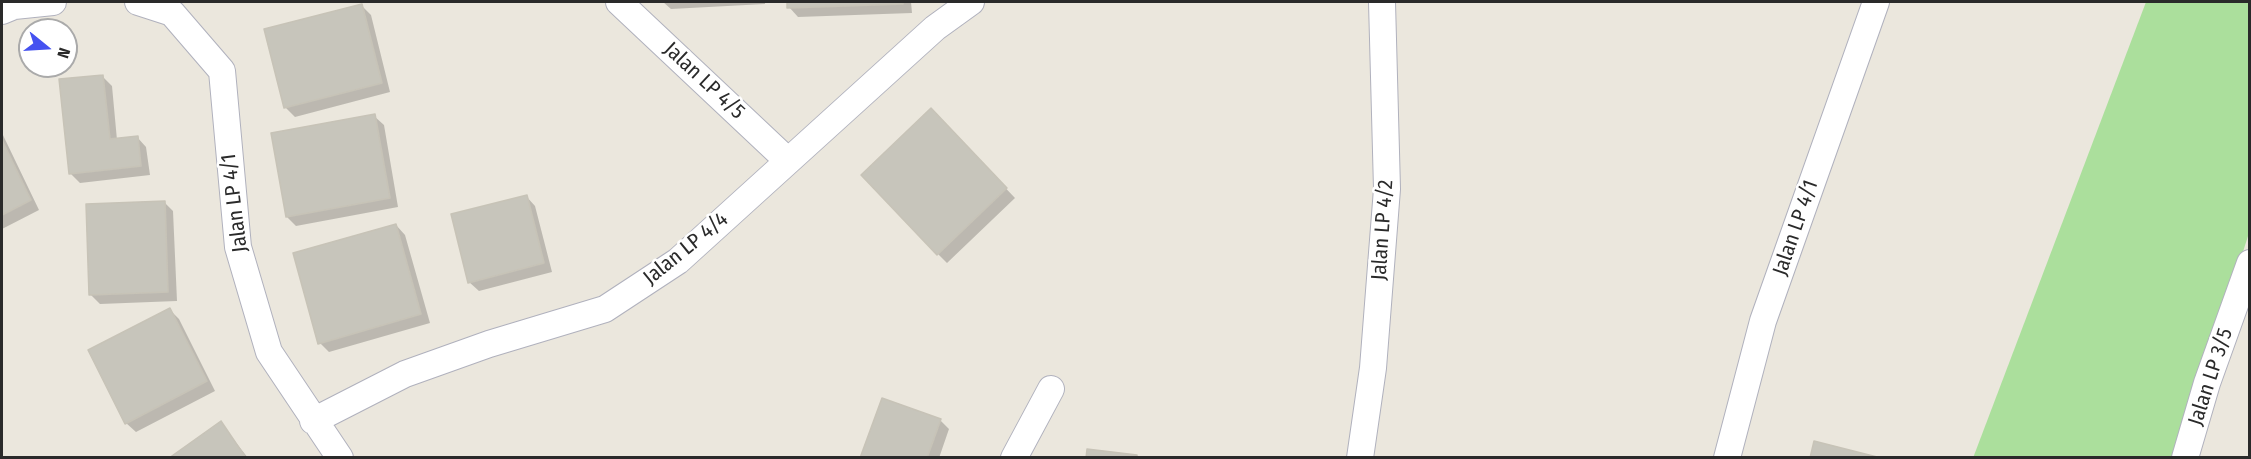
<!DOCTYPE html>
<html>
<head>
<meta charset="utf-8">
<style>
  body { margin:0 }
  #map { position:relative; width:2251px; height:459px; overflow:hidden; background:#ebe7dd; font-family:"Fira Sans Condensed",sans-serif }
  canvas { display:block }
  .frame { position:absolute; inset:0; border:3px solid #2a2a2a; pointer-events:none }
  .north { position:absolute; left:18px; top:18px; width:60px; height:60px; box-sizing:border-box; background:#fff; border:2px solid #aaa; border-radius:50%; rotate:108deg; font-size:16px; font-weight:700; line-height:24px; text-align:center; color:#2a2a2a }
  .north::after { content:''; display:block; margin:auto; width:21px; height:27px; background:#4552f0; clip-path:polygon(50% 0,100% 100%,50% 72%,0 100%) }
</style>
</head>
<body>
<div id="map">
<canvas width="2251" height="459"></canvas>
<div class="frame"></div>
<div class="north">N</div>
</div>
<script>
const c = document.querySelector('canvas').getContext('2d');
c.lineJoin = 'round';
function fillPath(path, color) {
  c.fillStyle = color;
  c.fill(path, 'evenodd');
}
function toPath(rows) {
  const path = new Path2D();
  for (const r of rows) {
    path.moveTo(r[0], r[1]);
    for (let i = 2; i < r.length; i += 2) path.lineTo(r[i], r[i + 1]);
  }
  return path;
}
function strokePath(path, color, width, dash) {
  c.strokeStyle = color;
  c.lineWidth = width;
  c.lineCap = dash ? 'butt' : 'round';
  c.setLineDash(dash || []);
  c.stroke(path);
}
function label(font, color, halo, rows, align = 'center') {
  c.font = font + ' "Fira Sans Condensed",sans-serif';
  c.lineWidth = 5;
  c.setLineDash([]);
  c.textBaseline = 'middle';
  c.strokeStyle = halo;
  c.fillStyle = color;
  for (const [text, x, y, turn = 0] of rows) {
    c.save();
    c.translate(x, y);
    c.rotate((+turn || 0) * Math.PI / 180);
    c.textAlign = isNaN(turn) ? turn : align;
    if (halo) c.strokeText(text, 0, 0);
    c.fillText(text, 0, 0);
    c.restore();
  }
}
const green = toPath([
  [2146,2,2249,2,2249,233,2177,457,1973,458]
]);
const shadow = toPath([
  [663,2,765,2,765,4,671,9],
  [789,2,911,2,912,13,798,17,789,7],
  [361,5,371,15,390,92,295,117,285,107],
  [102,76,112,86,117,140,137,137,146,147,150,175,80,183,71,174],
  [931,110,1015,198,947,263,938,254],
  [374,116,384,125,398,207,296,226,287,217],
  [2,133,39,210,2,229],
  [526,196,535,206,552,272,479,291,469,282],
  [164,202,173,211,177,301,100,304,90,294],
  [396,225,405,235,430,323,329,352,320,343],
  [170,310,179,319,215,391,136,432,126,423],
  [940,420,949,429,939,458,862,458],
  [220,422,248,458,171,458]
]);
const building = toPath([
  [787,2,903,2,903,4,787,8,787,2],
  [362,4,382,83,284,108,264,29,362,4],
  [103,75,110,139,138,136,141,166,69,174,59,79,103,75],
  [931,108,1007,188,937,255,861,175,931,108],
  [375,114,390,198,286,217,271,133,375,114],
  [2,140,31,200,2,215,2,140],
  [527,195,544,263,468,283,451,214,527,195],
  [165,201,168,292,89,295,86,204,165,201],
  [396,224,421,314,318,344,293,253,396,224],
  [170,308,207,381,125,424,88,350,170,308],
  [882,398,941,419,927,458,860,458,882,398],
  [221,421,246,458,169,458,221,421],
  [1814,441,1881,458,1810,458,1814,441],
  [1087,449,1137,455,1137,458,1086,458,1087,449]
]);
const street = toPath([
  [138,2,172,13,222,71,238,247,269,352,340,458],
  [619,2,788,161],
  [2,11,14,6,53,2],
  [313,421,405,374,489,344,605,309,678,261,935,28,971,2],
  [1014,458,1051,389],
  [1360,458,1373,368,1387,189,1382,2],
  [1727,458,1763,321,1876,2],
  [2185,458,2207,383,2250,263]
]);
const streetNames = [
  ["Jalan LP 4/5",704,81,43],
  ["Jalan LP 4/1",235,203,-97],
  ["Jalan LP 4/1",1796,228,-71],
  ["Jalan LP 4/2",1383,230,-86],
  ["Jalan LP 4/4",686,249,-39],
  ["Jalan LP 3/5",2211,377,-72]
];
fillPath(green, '#abdf9c');
fillPath(shadow, '#0003');
fillPath(building, '#c7c5bb');
strokePath(building, '#c7c3b7', 1.5);
strokePath(street, '#b0b1bd', 28);
strokePath(street, '#fff', 26);
label('21px', '#2a2a2a', '#fff', streetNames);
</script>
</body>
</html>
